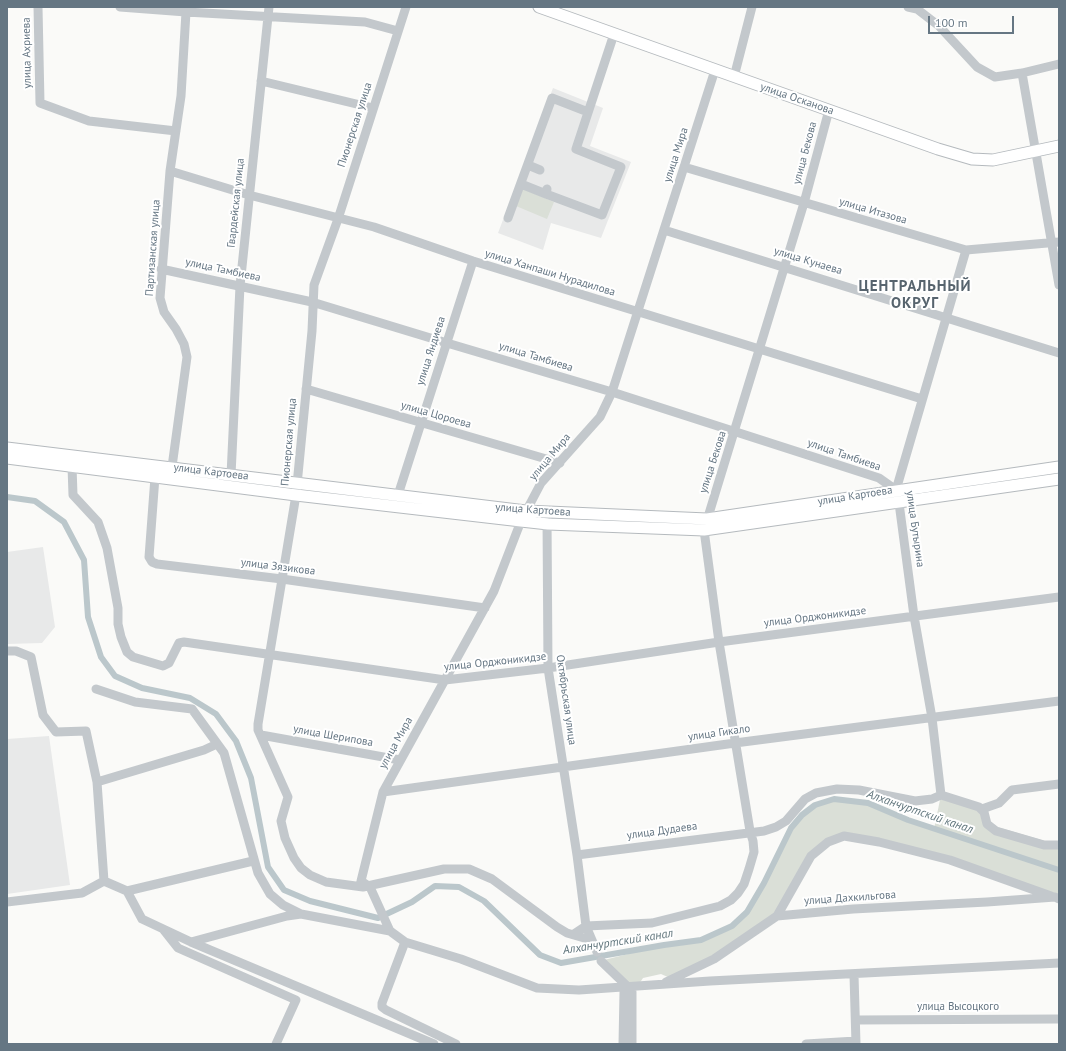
<!DOCTYPE html>
<html>
<head>
<meta charset="utf-8">
<style>
  body { margin:0 }
  #map { position:relative; width:1066px; height:1051px; overflow:hidden; background:#fafaf8; font-family:"PT Sans",sans-serif }
  canvas { display:block }
  .frame { position:absolute; inset:0; border:8px solid #657683; pointer-events:none }
  .scale { position:absolute; left:928px; top:16px; width:86px; height:18px; box-sizing:border-box; border:2px solid #657683; border-top:0; padding-left:5px; font-size:12px; line-height:14px; white-space:nowrap; color:#657683; -webkit-text-stroke:3px #fff; paint-order:stroke }
</style>
</head>
<body>
<div id="map">
<canvas width="1066" height="1051"></canvas>
<div class="frame"></div>
<div class="scale">100 m</div>
</div>
<script>
const c = document.querySelector('canvas').getContext('2d');
c.lineJoin = 'round';
function fillPath(path, color) {
  c.fillStyle = color;
  c.fill(path, 'evenodd');
}
function toPath(rows) {
  const path = new Path2D();
  for (const r of rows) {
    path.moveTo(r[0], r[1]);
    for (let i = 2; i < r.length; i += 2) path.lineTo(r[i], r[i + 1]);
  }
  return path;
}
function strokePath(path, color, width, dash) {
  c.strokeStyle = color;
  c.lineWidth = width;
  c.lineCap = dash ? 'butt' : 'round';
  c.setLineDash(dash || []);
  c.stroke(path);
}
function label(font, color, halo, rows, align = 'center') {
  c.font = font + ' "PT Sans",sans-serif';
  c.lineWidth = 4;
  c.setLineDash([]);
  c.textBaseline = 'middle';
  c.strokeStyle = halo;
  c.fillStyle = color;
  for (const [text, x, y, turn = 0] of rows) {
    c.save();
    c.translate(x, y);
    c.rotate((+turn || 0) * Math.PI / 180);
    c.textAlign = isNaN(turn) ? turn : align;
    if (halo) c.strokeText(text, 0, 0);
    c.fillText(text, 0, 0);
    c.restore();
  }
}
const built = toPath([
  [553,88,603,108,590,146,631,162,601,238,551,223,543,250,498,233],
  [43,547,55,627,42,643,7,644,7,552],
  [49,736,70,885,7,894,7,739]
]);
const green = toPath([
  [523,189,554,202,547,219,516,206],
  [941,795,979,807,987,824,1059,845,1059,899,950,860,844,836,811,856,777,916,714,959,670,978,661,974,643,978,639,984,633,984,626,981,604,960,664,945,701,940,732,926,747,912,764,883,791,828,802,815,815,805,834,799,868,803,908,820,934,829]
]);
const canal = toPath([
  [7,497,35,501,64,522,84,560,88,617,101,657,115,676,142,688,190,698,216,714,236,741,251,778,268,867,284,890,310,901,378,918,412,902,435,886,459,887,484,901,540,955,561,963,664,945,701,940,732,926,747,912,764,883,791,828,802,815,815,805,834,799,868,803,908,820,1059,870]
]);
const minor = toPath([
  [38,7,40,103,89,121,176,131],
  [120,7,186,12,365,22,398,31],
  [406,7,338,219,314,285,312,331,296,495,258,724,258,730,288,797,281,821,285,838,294,858,301,868,310,875,326,882,363,887,444,869,469,869,492,879,557,927,567,933,591,940],
  [908,7,917,9,939,26,977,67,995,77,1022,73,1059,64],
  [1022,73,1059,285],
  [734,77,752,7],
  [261,81,373,108],
  [528,165,540,170],
  [684,167,966,250,1059,242],
  [170,171,249,195,374,227,473,261,922,399],
  [521,184,546,194,547,189],
  [546,194,602,215,621,167,576,149,614,34],
  [508,218,552,98,588,112],
  [664,230,1059,353],
  [161,269,312,302,447,343,612,392,879,478,896,490],
  [306,389,560,463],
  [72,466,73,495,98,522,107,548,118,608,118,624,121,637,127,652,133,657,163,666,169,663,179,643,184,642,445,680,548,668,719,642,1059,597],
  [171,474,187,357,184,344,176,329,164,312,160,298,170,171,181,96,186,12],
  [231,475,240,286,269,7],
  [155,477,149,557,152,562,157,564,282,579,485,608],
  [398,495,473,261],
  [547,518,548,668,577,855,586,926,597,952],
  [7,651,16,651,31,657,43,715,56,732,86,731,97,782,104,881],
  [96,689,135,702,192,709,224,753,258,873,270,894,283,905,301,914,390,931,405,942,461,959,537,988,579,990,710,981,1059,963],
  [261,735,400,760],
  [97,782,204,750,217,744],
  [383,792,735,743,1059,701],
  [941,795,932,718,914,616,899,503,896,490,966,250],
  [982,809,999,803,1012,790,1059,784],
  [577,855,764,831,776,827,786,821,805,799,816,793,837,789,859,790,915,801,932,799,941,795,979,807,984,812,987,824,996,831,1044,845,1059,845],
  [127,891,253,861],
  [7,902,82,893,104,881,127,891,142,919,191,942,287,916,301,914],
  [777,916,811,856,828,842,844,836,879,842,950,860,1051,896],
  [163,929,178,948,296,1000,276,1044],
  [390,931,370,887,361,881,383,792,494,591,521,521,541,483,600,417,612,392,715,70],
  [574,934,586,926,652,923,720,906,731,900,738,893,744,884,749,869,754,852,753,841,750,831,719,642,704,530,804,203,829,110],
  [191,942,434,1044],
  [405,942,382,1003,382,1007,386,1010,456,1044],
  [601,961,628,987,628,991,632,992,632,1044],
  [854,975,856,1044],
  [666,982,714,959,777,916,853,909,987,902,1055,897,1059,899],
  [856,1020,1059,1019],
  [623,1044,624,992,628,991],
  [806,1044,856,1041]
]);
const major = toPath([
  [539,7,938,149,972,159,993,160,1059,146],
  [7,448,526,511,707,519,1059,467],
  [7,458,296,495,521,521,548,524,704,530,1059,479]
]);
const streetNames = [
  ["улица Ахриева",27,53,-91],
  ["улица Осканова",797,99,19],
  ["Пионерская улица",355,125,-72],
  ["улица Бекова",805,153,-75],
  ["улица Мира",676,155,-72],
  ["Гвардейская улица",236,203,-84],
  ["улица Итазова",873,211,16],
  ["Партизанская улица",153,248,-86],
  ["улица Кунаева",808,261,17],
  ["улица Тамбиева",223,270,12],
  ["улица Ханпаши Нурадилова",550,273,17],
  ["улица Яндиева",431,351,-72],
  ["улица Тамбиева",536,357,17],
  ["улица Цороева",436,415,16],
  ["Пионерская улица",289,442,-85],
  ["улица Тамбиева",844,455,19],
  ["улица Мира",550,457,-50],
  ["улица Бекова",713,462,-72],
  ["улица Картоева",211,472,7],
  ["улица Картоева",855,496,-9],
  ["улица Картоева",533,510,4],
  ["улица Бутырина",915,529,82],
  ["улица Зязикова",278,567,7],
  ["улица Орджоникидзе",815,617,-7],
  ["улица Орджоникидзе",495,662,-6],
  ["Октябрьская улица",566,700,82],
  ["улица Гикало",719,733,-8],
  ["улица Шерипова",333,736,10],
  ["улица Мира",396,743,-61],
  ["улица Дудаева",662,831,-8],
  ["улица Дахкильгова",850,898,-4],
  ["улица Высоцкого",958,1007]
];
const waterNames = [
  ["Алханчуртский канал",920,812,19],
  ["Алханчуртский канал",618,942,-9]
];
const districtNames = [
  ["ЦЕНТРАЛЬНЫЙ",915,287],
  ["ОКРУГ",915,304]
];
fillPath(built, '#e8e9e9');
fillPath(green, '#dadfd7');
strokePath(canal, '#bbc7cb', 6);
strokePath(major, '#b5babe', 13);
strokePath(minor, '#c3c8cc', 9);
strokePath(major, '#fff', 11);
label('11px', '#657683', '#fff', streetNames);
label('italic 12px', '#60757c', '#fff', waterNames);
c.letterSpacing = '1px';
label('bold 15px', '#57646e', '#fff', districtNames);
c.letterSpacing = '0px';
</script>
</body>
</html>
